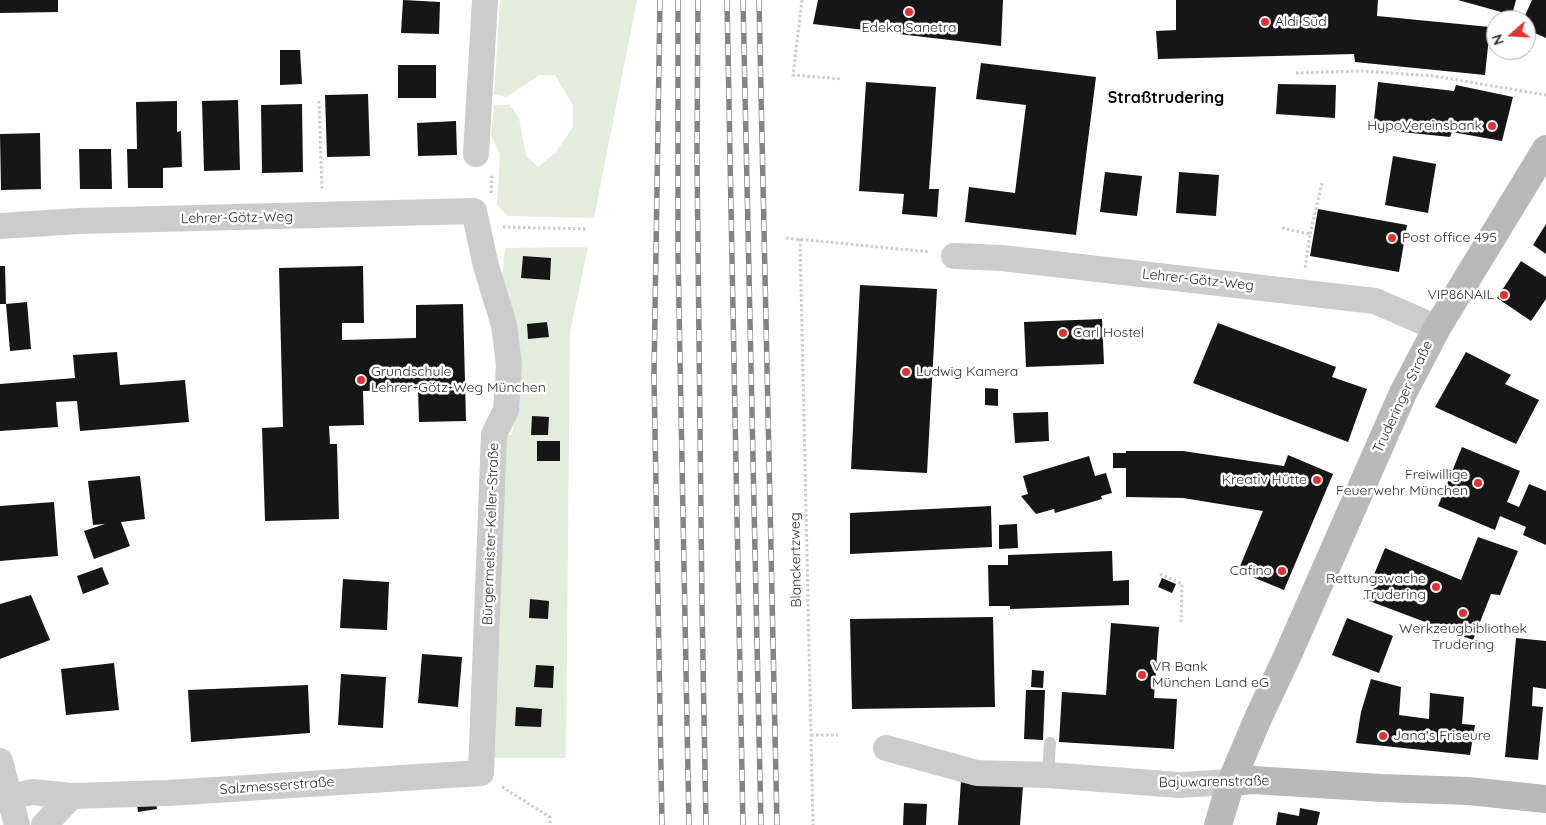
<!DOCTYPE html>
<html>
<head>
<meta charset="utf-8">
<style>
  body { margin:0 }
  #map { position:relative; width:1546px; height:825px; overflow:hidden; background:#fff; font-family:Quicksand,sans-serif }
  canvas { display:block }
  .north { position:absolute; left:1486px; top:10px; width:50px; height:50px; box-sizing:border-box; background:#fff; border:1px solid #acacac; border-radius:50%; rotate:251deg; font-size:14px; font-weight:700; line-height:20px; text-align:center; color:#2f2f2f }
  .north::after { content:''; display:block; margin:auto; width:18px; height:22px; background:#e73032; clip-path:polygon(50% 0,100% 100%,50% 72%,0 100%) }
</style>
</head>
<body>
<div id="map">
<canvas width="1546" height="825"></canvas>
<div class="north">N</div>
</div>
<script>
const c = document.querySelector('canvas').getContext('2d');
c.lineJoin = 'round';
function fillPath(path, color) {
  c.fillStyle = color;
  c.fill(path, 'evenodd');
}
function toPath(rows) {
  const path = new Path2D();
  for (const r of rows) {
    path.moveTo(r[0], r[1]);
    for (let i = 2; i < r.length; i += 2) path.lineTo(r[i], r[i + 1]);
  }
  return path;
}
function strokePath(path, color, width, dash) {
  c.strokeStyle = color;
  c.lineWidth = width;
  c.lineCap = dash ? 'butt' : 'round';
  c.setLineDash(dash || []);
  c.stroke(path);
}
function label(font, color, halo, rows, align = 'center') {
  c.font = font + ' Quicksand,sans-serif';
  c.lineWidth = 5;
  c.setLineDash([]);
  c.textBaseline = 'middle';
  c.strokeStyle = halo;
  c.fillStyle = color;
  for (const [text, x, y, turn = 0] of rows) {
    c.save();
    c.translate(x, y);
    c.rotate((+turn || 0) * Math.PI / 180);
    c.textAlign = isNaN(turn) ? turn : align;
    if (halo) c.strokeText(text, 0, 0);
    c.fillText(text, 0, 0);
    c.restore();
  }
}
const green = toPath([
  [500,0,637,0,594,218,508,216,497,205,500,154,491,136,494,105,510,105,519,118,526,156,538,167,556,152,573,127,573,105,555,75,540,75,506,97,494,94],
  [588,247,570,332,566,758,494,758,504,435,512,435,519,383,501,288,505,248]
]);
const building = toPath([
  [0,0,58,0,58,12,0,13],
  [403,0,440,2,439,34,401,33],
  [818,0,1003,0,1001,46,813,24],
  [1176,0,1378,0,1377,16,1490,27,1485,75,1355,62,1354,54,1158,59,1156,31,1176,30],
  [1458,0,1516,0,1512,15],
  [1532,0,1546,0,1546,38,1526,29,1526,20,1523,20],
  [280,50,300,50,302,84,280,85],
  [981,63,1096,77,1076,235,965,222,969,187,1015,193,1026,105,976,99],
  [398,65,436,65,436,98,398,98],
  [866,82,936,87,929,189,939,189,937,217,902,214,904,194,859,191],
  [1378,82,1454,91,1456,85,1513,97,1502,141,1452,132,1450,137,1373,129],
  [1278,84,1336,85,1335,118,1276,114],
  [368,94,370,156,327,157,325,95],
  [238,100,240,170,204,171,202,101],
  [177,101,177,132,181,131,182,167,163,168,163,188,128,188,127,149,137,149,136,102],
  [302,104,303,172,262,173,261,105],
  [456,121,457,155,418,156,417,123],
  [40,133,41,189,1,190,0,134],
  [79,149,111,149,112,189,80,189],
  [1393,156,1436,164,1428,213,1385,205],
  [1105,172,1142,176,1137,216,1100,212],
  [1179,172,1219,175,1216,216,1176,213],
  [1318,209,1407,225,1399,272,1310,256],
  [1546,224,1546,254,1533,245],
  [523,256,551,258,550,280,521,278],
  [1521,261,1546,277,1546,299,1531,321,1497,298],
  [0,266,5,266,6,304,0,304],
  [363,266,364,323,342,323,342,340,416,338,416,305,463,304,466,421,419,422,418,390,363,391,364,425,329,426,330,444,337,444,339,519,265,521,262,428,283,427,279,268],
  [860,285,937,289,927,473,851,469],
  [27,302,31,349,10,351,6,304],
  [1102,319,1104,364,1026,367,1024,322],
  [547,322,549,337,528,339,527,324],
  [1218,323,1336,367,1332,377,1367,389,1348,442,1193,383],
  [117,352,120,385,185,380,189,422,80,431,77,401,56,402,58,427,0,431,0,384,75,378,73,355],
  [1466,352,1511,375,1505,384,1539,400,1516,444,1435,407],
  [985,388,998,389,998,406,985,405],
  [1048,412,1049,441,1015,443,1013,413],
  [532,416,549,417,548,435,531,435],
  [537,441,560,441,560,461,537,461],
  [1462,447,1520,471,1507,502,1519,507,1529,484,1546,491,1546,545,1523,535,1526,527,1500,516,1495,530,1438,506],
  [1126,451,1183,451,1284,466,1288,455,1333,474,1284,590,1238,571,1263,511,1183,498,1126,497,1126,468,1113,468,1113,453,1126,453],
  [1089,456,1095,476,1106,473,1112,493,1101,496,1102,499,1055,513,1054,509,1036,514,1021,496,1028,494,1023,476],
  [140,476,145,519,121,522,130,546,94,559,84,531,105,524,93,525,88,481],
  [54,502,58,556,0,561,0,506],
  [991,506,992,547,850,554,850,513],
  [1017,524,1018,548,999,549,999,525],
  [1478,537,1518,551,1500,595,1491,594,1473,640,1364,599,1385,548,1461,580],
  [1112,551,1113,581,1129,580,1129,605,1010,609,1010,606,989,606,988,565,1008,565,1008,555],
  [102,567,109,584,83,594,77,576],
  [1162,578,1176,584,1172,593,1158,587],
  [343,579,389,582,387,630,340,628],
  [31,595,50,640,0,659,0,604],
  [530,599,549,601,548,619,529,618],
  [993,617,995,707,852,709,850,619],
  [1347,618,1393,636,1379,673,1332,655],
  [1111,623,1159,627,1154,698,1177,699,1174,749,1059,742,1062,692,1106,695],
  [1516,638,1546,641,1546,689,1533,687,1532,706,1543,707,1538,760,1505,757],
  [422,654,462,657,458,707,418,703],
  [114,663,119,710,66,715,61,669],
  [536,665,554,666,553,688,534,687],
  [1032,670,1044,671,1043,688,1031,687],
  [341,674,386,677,383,728,338,725],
  [1371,679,1401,687,1399,715,1429,719,1430,693,1464,697,1462,724,1475,725,1470,755,1356,743,1361,712],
  [308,685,310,733,191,742,188,690],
  [1026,690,1045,690,1043,740,1024,739],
  [516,707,542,709,541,727,515,726],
  [961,781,1023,786,1020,825,958,825],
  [156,802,157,809,138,812,137,805],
  [904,803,927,804,926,825,903,825],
  [1300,808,1320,812,1317,825,1276,825,1278,812,1299,816]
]);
const path = toPath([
  [802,0,793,75,842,79],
  [1296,73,1361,71,1434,76,1546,95],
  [319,101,322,190],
  [491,193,492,174],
  [503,227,587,229],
  [1282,228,1310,234,1305,269],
  [1310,234,1322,183],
  [786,238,930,252],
  [800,239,813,825],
  [1160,574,1182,584,1181,624],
  [811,735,838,735],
  [502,787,550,817,550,825]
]);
const lane = toPath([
  [1048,775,1050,743]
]);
const street = toPath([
  [476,154,485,0],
  [0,226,79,221,474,211,486,266,504,325,509,365,506,410,494,434,481,773,168,793,72,796,32,792,0,800],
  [954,256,1002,258,1375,301,1437,328],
  [886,748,977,773,1048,775,1179,785,1231,782],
  [0,761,17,825],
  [44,825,72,796]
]);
const secondary = toPath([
  [1231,782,1253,780,1382,788,1468,791,1546,799],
  [1218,825,1231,782,1259,716,1286,659,1403,393,1437,328,1546,149]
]);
const rail = toPath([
  [660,0,654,375,662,825],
  [678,0,678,255,689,825],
  [698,0,697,157,702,606,706,825],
  [727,0,743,825],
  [743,0,761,825],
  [759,0,777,825]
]);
const markers = [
  [909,12,5,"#e73032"],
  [1265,22,5,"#e73032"],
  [1492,126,5,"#e73032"],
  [1392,238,5,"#e73032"],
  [1504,295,5,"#e73032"],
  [1063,333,5,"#e73032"],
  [906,372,5,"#e73032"],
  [361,380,5,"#e73032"],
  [1317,480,5,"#e73032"],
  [1478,483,5,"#e73032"],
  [1282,571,5,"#e73032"],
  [1436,587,5,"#e73032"],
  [1463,613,5,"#e73032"],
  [1142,675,5,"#e73032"],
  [1383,736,5,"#e73032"]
];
const poiNames = [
  ["Aldi Süd",1275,22],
  ["Edeka Sanetra",909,28,"center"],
  ["HypoVereinsbank",1482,126,"right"],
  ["Post office 495",1402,238],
  ["VIP86NAIL",1494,295,"right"],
  ["Carl Hostel",1073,333],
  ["Grundschule",371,372],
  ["Lehrer-Götz-Weg München",371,388],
  ["Ludwig Kamera",916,372],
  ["Freiwillige",1468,475,"right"],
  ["Feuerwehr München",1468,491,"right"],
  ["Kreativ Hütte",1307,480,"right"],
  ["Cafino",1272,571,"right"],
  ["Rettungswache",1426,579,"right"],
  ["Trudering",1426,595,"right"],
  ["Werkzeugbibliothek",1463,629,"center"],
  ["Trudering",1463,645,"center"],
  ["VR Bank",1152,667],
  ["München Land eG",1152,683],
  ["Jana's Friseure",1393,736]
];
const streetNames = [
  ["Lehrer-Götz-Weg",237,218,-1],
  ["Lehrer-Götz-Weg",1198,280,6],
  ["Truderinger Straße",1403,397,-65],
  ["Bürgermeister-Keller-Straße",491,534,-88],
  ["Blanckertzweg",796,560,-91],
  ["Bajuwarenstraße",1214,782,-1],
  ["Salzmesserstraße",277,786,-4]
];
const quarterNames = [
  ["Straßtrudering",1166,98]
];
fillPath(green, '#e4ecdd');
fillPath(building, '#161616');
strokePath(path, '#ccc', 3, [2.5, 2.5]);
strokePath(lane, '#ccc', 12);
strokePath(street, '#ccc', 26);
strokePath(secondary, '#b9b9b9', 28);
strokePath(rail, '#848484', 5.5);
strokePath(rail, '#fff', 4, [11]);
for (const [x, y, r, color] of markers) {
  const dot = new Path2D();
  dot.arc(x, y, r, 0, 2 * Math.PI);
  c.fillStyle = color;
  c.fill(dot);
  strokePath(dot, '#fff', 2);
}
label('14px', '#2f2f2f', '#fff', poiNames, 'left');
label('14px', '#2f2f2f', '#fff', streetNames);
label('bold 16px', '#000', '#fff', quarterNames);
</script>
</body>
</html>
